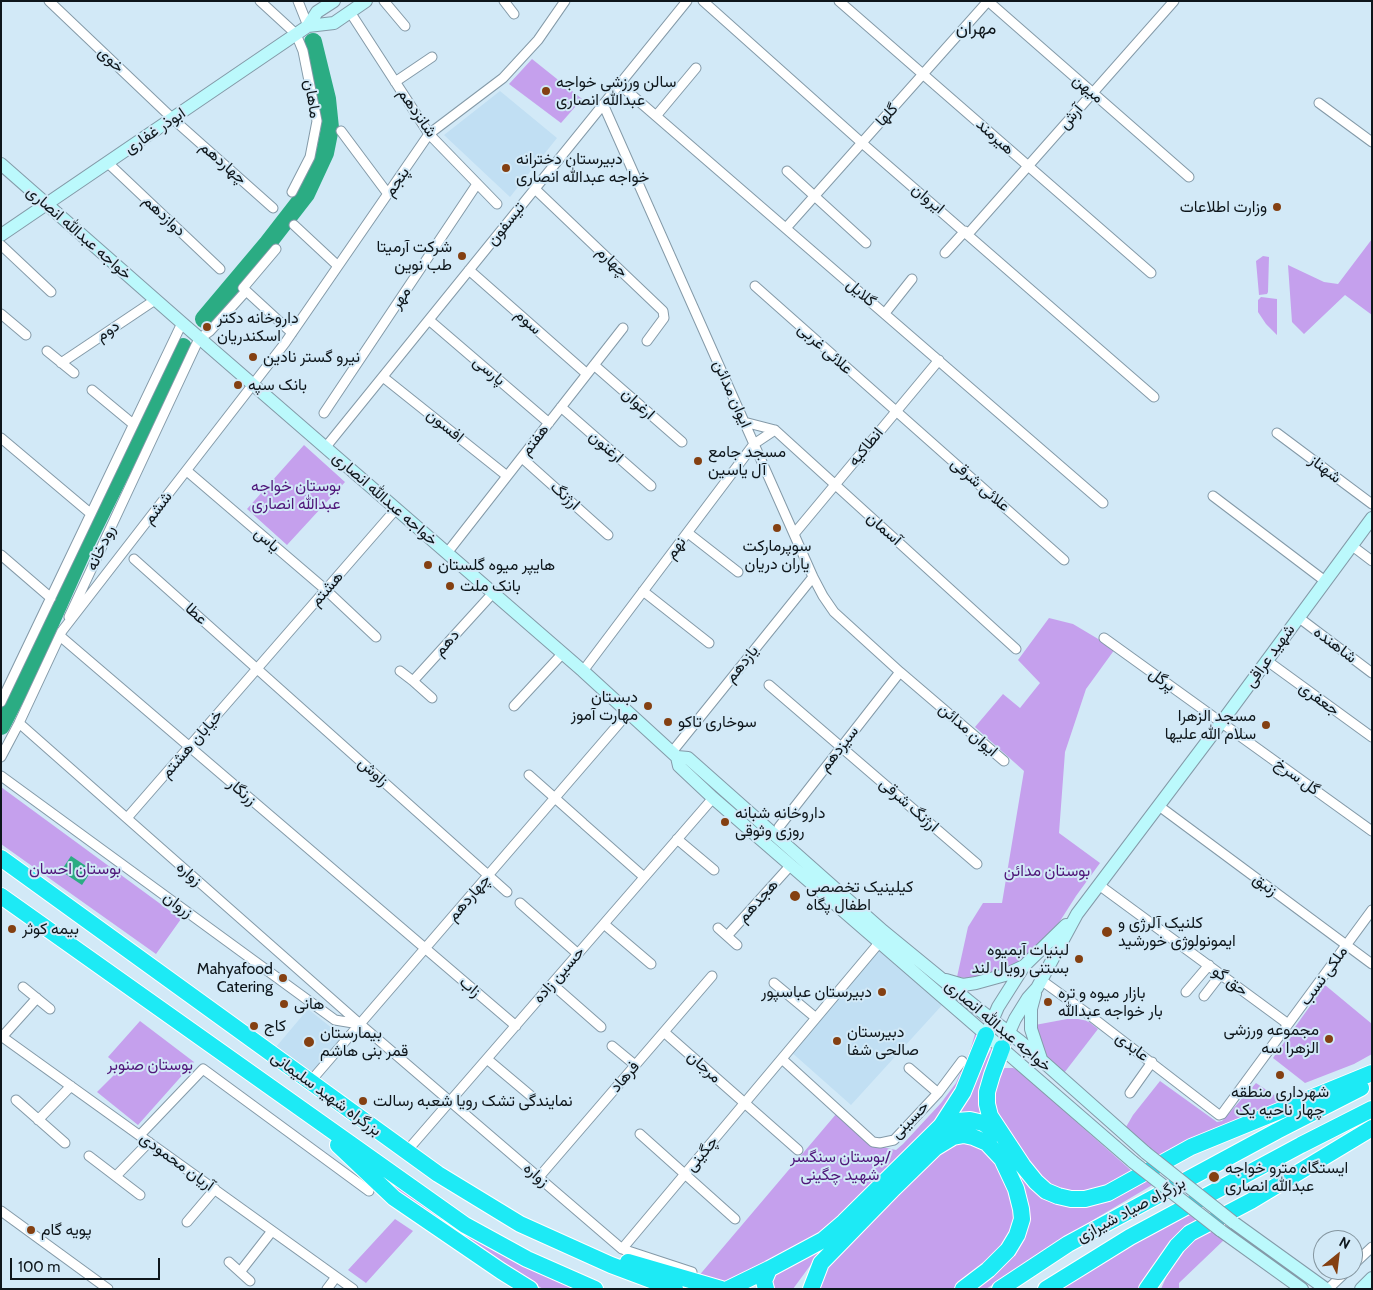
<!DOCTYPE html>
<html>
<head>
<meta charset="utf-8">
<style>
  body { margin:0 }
  #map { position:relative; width:1373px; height:1290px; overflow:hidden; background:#d2e9f7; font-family:Cabin,sans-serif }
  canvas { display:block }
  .frame { position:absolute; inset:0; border:2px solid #0e161b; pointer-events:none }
  .north { position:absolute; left:1313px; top:1230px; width:50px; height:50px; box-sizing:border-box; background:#d2e9f7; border:1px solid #84959f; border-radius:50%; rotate:29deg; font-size:14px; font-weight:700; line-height:20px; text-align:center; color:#0e161b }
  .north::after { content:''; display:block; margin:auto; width:18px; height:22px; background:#844012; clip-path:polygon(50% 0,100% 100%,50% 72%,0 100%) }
  .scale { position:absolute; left:10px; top:1258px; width:150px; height:22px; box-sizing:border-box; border:2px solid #0e161b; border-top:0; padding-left:6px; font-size:15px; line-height:18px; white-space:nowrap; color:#0e161b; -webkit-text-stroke:4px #d2e9f7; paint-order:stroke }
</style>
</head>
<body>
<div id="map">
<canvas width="1373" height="1290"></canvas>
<div class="frame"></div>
<div class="north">N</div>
<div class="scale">100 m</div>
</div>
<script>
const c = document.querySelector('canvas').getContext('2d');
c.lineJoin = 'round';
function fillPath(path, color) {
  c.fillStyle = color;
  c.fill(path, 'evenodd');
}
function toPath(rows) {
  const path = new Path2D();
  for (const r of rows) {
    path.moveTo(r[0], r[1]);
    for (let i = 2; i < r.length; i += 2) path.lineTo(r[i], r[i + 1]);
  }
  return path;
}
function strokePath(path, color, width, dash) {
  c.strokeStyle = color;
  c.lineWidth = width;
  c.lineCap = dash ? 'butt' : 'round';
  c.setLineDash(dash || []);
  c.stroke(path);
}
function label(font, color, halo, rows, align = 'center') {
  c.font = font + ' Cabin,Vazirmatn,sans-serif';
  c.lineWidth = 4;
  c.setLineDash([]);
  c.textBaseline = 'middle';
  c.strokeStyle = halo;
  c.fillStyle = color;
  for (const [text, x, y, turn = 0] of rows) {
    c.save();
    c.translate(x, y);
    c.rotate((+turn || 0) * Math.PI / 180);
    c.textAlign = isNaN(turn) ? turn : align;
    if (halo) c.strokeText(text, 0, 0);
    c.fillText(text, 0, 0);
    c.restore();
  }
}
const built = toPath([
  [500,91,557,138,510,197,444,135],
  [881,947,944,1003,851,1105,790,1051],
  [308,1009,343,1037,311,1076,276,1047]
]);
const green = toPath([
  [532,59,582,99,561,123,509,84],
  [1372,239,1372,315,1345,295,1304,334,1292,322,1288,265,1324,282,1338,284],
  [1263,256,1269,257,1268,292,1267,294,1259,295,1256,261],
  [1261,297,1277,299,1277,335,1266,324,1258,312,1258,300],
  [304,445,345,482,287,545,247,509],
  [1049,618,1073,624,1115,649,1086,689,1065,752,1059,833,1100,863,1076,896,1053,932,1021,964,976,979,957,977,968,927,983,903,1002,903,1024,771,975,727,1003,694,1020,708,1040,683,1018,660],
  [1,787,181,919,156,954,1,844],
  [1325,985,1372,1024,1372,1054,1354,1064,1305,1083,1273,1058],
  [1067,1019,1078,1019,1088,1021,1098,1029,1064,1073,1047,1058,1035,1025],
  [140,1021,194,1062,138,1125,97,1092,121,1068,108,1057],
  [977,1027,980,1028,949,1107,834,1225,728,1285,697,1278,837,1113,869,1143,882,1147,896,1150,903,1144,941,1103,956,1083,970,1051],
  [991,1049,993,1049,986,1116,956,1114],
  [1005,1068,1013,1068,1018,1070,1134,1173,1104,1189,1071,1194,1045,1184,997,1120,992,1082,999,1071],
  [1160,1081,1217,1122,1222,1121,1256,1083,1286,1103,1160,1157,1126,1127,1133,1115],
  [952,1127,988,1130,1054,1198,1145,1176,1154,1184,1061,1239,986,1289,970,1289,1019,1239,1017,1180,963,1130,815,1259,793,1289,769,1289,768,1281],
  [969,1140,998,1161,1016,1204,1012,1237,956,1289,815,1289,821,1275,886,1202,950,1144],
  [385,1176,582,1289,543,1289,460,1237,381,1180],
  [1188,1211,1200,1221,1143,1289,1060,1289],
  [395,1219,413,1231,366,1283,348,1270],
  [1207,1226,1225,1239,1179,1283,1179,1289,1161,1289,1174,1259]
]);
const water = toPath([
  [71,856,92,870,82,885,61,871]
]);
const river = toPath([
  [204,319,268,243,306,194,325,153,330,128,327,99,313,42],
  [1,726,27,675,84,547,183,347]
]);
const street = toPath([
  [49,1,173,119,273,208],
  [260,1,296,34,303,51,317,121,310,157,292,192],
  [298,1,308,26],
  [384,1,405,26],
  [504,1,514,14],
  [703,1,862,143,1154,397],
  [839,1,1151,273],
  [988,1,1189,177],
  [350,12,429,134,497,204],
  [395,82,432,57],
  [619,84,1103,503],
  [1319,103,1372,142],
  [603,104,813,577,823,596,834,612,900,672,1004,761],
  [656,116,696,68],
  [341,131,388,194],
  [108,163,220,269],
  [787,171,866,243],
  [535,189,663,311,664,318,647,341],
  [294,225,338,266],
  [786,228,988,1],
  [968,234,1174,1],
  [1,245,51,292],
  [276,249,243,288,292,333],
  [945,253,965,231],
  [469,270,587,374],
  [755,286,1064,560],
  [885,313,912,279],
  [1,314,26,335],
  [429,320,549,423],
  [47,351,74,373],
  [61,363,155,300],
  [594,365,682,442],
  [383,377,507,476],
  [92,390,133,424],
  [561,407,651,486],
  [324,413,477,184],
  [744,422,775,430,1016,649],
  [1277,433,1372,504],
  [1,438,90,513],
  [325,448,687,1],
  [522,458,608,535],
  [187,471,326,590,376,637],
  [1213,496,1325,581],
  [688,533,738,572],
  [794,534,939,360],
  [1351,545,1372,561],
  [447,553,623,328],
  [1,555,51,598],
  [134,559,507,892],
  [643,591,709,643],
  [69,617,196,345,199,339,210,331,246,291],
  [1298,617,1372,673],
  [62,631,285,343,429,134,503,78,538,40,565,1],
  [60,636,516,1026],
  [1104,638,1372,831],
  [1266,660,1372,737],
  [400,671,413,681,493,593],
  [583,671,754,444,775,430],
  [413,681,432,698],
  [769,685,977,864],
  [1,702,182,323],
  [514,706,563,653],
  [19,723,360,1024,622,1249,692,1272],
  [672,752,813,577],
  [1,757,19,723,62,631],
  [529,775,583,823],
  [1,776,335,1020,359,1024],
  [1159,806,1372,964],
  [127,818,396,509],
  [584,824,644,877],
  [779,827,900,672],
  [677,839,714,870],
  [1099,885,1288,1024],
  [520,903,578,954],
  [604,924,651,964],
  [718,928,737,945],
  [727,936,790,866],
  [1041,980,1088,1014,1219,1115,1222,1114,1372,910],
  [774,983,816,1018],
  [552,984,601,1027],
  [23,987,50,1009],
  [1186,992,1209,965],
  [1204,996,1221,974],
  [664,1032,798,1150],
  [1,1036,353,1289],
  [2,1037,37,998],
  [612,1046,635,1065],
  [487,1059,531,1096],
  [782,1059,873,1142,880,1143,894,1140,938,1093,909,1068],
  [309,1083,628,713],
  [938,1093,962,1061],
  [1130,1093,1152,1062],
  [16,1100,65,1143],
  [38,1120,71,1086],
  [640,1134,735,1219],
  [140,1135,203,1069,369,1191],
  [406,1152,713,798],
  [89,1156,140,1195],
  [116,1176,149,1142],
  [539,1177,712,976],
  [1,1211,108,1289],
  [187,1222,215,1189],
  [622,1249,879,943],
  [229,1262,250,1281],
  [1353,1265,1372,1247],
  [240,1272,272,1231],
  [327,1289,336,1277],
  [1328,1289,1348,1270]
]);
const secondary = toPath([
  [308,26,334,23,366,1],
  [1,164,182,323,583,671,677,757,679,766,713,798,1133,1162],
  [1,235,308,26,317,12,334,1],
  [677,757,688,758,883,931,977,1008,1021,1042,1146,1153],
  [946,980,963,985,976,983,1005,975,1024,966],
  [1035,994,1031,1009,1031,1029,1041,1059],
  [989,1028,998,1007,1024,966,1066,925],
  [1002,1048,1015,1019,1028,998,1037,988,1077,914,1221,723,1372,518],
  [1233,1222,1326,1289],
  [1220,1230,1302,1289],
  [1361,1289,1372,1278]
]);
const highway = toPath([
  [1,858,438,1174,520,1224,611,1265,675,1289],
  [1,896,465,1225,527,1259,595,1289],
  [1002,1048,992,1075,987,1092,987,1104,990,1116,1023,1166,1036,1182,1046,1191,1058,1196,1071,1199,1085,1199,1108,1193,1191,1147,1372,1073],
  [941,1126,963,1092,986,1035],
  [338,1145,394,1198,501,1271,530,1289],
  [628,1262,721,1289],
  [728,1289,769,1269,823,1240,844,1222,941,1126,957,1121,970,1120,983,1123,999,1134],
  [766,1289,764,1281,769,1269],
  [811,1289,821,1263,894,1188,935,1148,953,1137,964,1135,973,1137,987,1143,1002,1159,1016,1189,1021,1209,1022,1219,1017,1235,1008,1250,988,1270,963,1289],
  [1000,1289,1068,1244,1277,1131,1361,1088],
  [1046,1289,1130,1237,1301,1145,1372,1109],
  [1147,1289,1177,1246,1190,1233,1251,1201,1372,1128]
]);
const secondaryBridge = toPath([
  [1146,1153,1233,1222],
  [1133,1162,1220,1230]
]);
const markers = [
  [546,91,5,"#844012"],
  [506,168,5,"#844012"],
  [1277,207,5,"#844012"],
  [462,256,5,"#844012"],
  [207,327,5,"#844012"],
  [253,357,5,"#844012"],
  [238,385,5,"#844012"],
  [698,461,5,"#844012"],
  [777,528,5,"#844012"],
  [428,565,5,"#844012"],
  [450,586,5,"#844012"],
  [648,706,5,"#844012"],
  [668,722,5,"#844012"],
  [1266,725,5,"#844012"],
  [725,822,5,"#844012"],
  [795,896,6,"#844012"],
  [12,929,5,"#844012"],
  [1107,932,6,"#844012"],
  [1079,959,5,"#844012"],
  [283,978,5,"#844012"],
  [882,992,5,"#844012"],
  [1048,1002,5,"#844012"],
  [284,1004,5,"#844012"],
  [254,1026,5,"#844012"],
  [1329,1039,5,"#844012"],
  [837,1041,5,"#844012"],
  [309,1042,6,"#844012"],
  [1280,1075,5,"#844012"],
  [363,1101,5,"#844012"],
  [1214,1177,6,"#844012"],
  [31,1230,5,"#844012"]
];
const streetNames = [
  ["خوی",111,60,44],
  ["میهن",1088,89,41],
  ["ماهان",312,99,81],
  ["شانزدهم",417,113,55],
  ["گلها",887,115,-48],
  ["آرش",1071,117,-49],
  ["ابوذر غفاری",155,131,-34],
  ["هیرمند",995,137,42],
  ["چهاردهم",223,163,41],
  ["پنجم",397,182,-56],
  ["ایروان",928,199,40],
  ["دوازدهم",164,216,43],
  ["تیسفون",506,224,-51],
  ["خواجه عبدالله انصاری",79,233,41],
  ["چهارم",612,262,44],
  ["گلایل",861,293,41],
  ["مهر",401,298,-56],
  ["سوم",528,322,42],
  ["دوم",108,331,-34],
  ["علائی غربی",825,349,42],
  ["پارسی",489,371,40],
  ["ایوان مدائن",732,394,66],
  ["ارغوان",638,404,42],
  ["افسون",445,426,39],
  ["هفتم",535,440,-52],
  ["ارغنون",606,447,41],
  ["انطاکیه",866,447,-50],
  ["شهناز",1325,469,37],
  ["علائی شرقی",980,485,41],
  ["ارژنگ",565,496,42],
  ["خواجه عبدالله انصاری",385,499,41],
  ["ششم",158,508,-53],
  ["آسمان",884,529,42],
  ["یاس",267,540,41],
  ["رودخانه",101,548,-65],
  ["نهم",676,548,-53],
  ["هشتم",327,589,-49],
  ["عطا",196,614,42],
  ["دهم",447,643,-48],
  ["شاهنده",1335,645,37],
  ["شهید عراقی",1270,656,-54],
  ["یازدهم",742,664,-51],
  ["پرگل",1162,680,36],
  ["جعفری",1319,699,36],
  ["ایوان مدائن",968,730,41],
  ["خیابان هشتم",192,744,-49],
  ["سیزدهم",839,749,-52],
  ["زاوش",373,772,42],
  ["گل سرخ",1297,777,36],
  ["زرنگار",242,792,41],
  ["ارژنگ شرقی",909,805,41],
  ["زواره",189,874,41],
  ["زنبق",1265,885,37],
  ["چهاردهم",469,898,-49],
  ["هجدهم",758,901,-48],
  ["زروان",178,905,36],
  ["حسین زاده",559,975,-49],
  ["ملکی نسب",1324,976,-54],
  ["حق گو",1230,981,36],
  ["زاب",470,987,40],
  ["خواجه عبدالله انصاری",998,1026,40],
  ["عابدی",1132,1047,37],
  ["مرجان",704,1067,42],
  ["فرهاد",625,1077,-49],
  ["بزرگراه شهید سلیمانی",326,1094,36],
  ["حسینی",910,1120,-45],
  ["چگینی",702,1154,-50],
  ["آریان محمودی",177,1162,36],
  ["زواره",536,1175,41],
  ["بزرگراه صیاد شیرازی",1131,1210,-28]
];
const poiNames = [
  ["سالن ورزشی خواجه",556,82],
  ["عبدالله انصاری",556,100],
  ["دبیرستان دخترانه",516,159],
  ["خواجه عبدالله انصاری",516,177],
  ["وزارت اطلاعات",1267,207,"right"],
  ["شرکت آرمیتا",452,247,"right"],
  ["طب نوین",452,265,"right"],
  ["داروخانه دکتر",217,318],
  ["اسکندریان",217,336],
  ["نیرو گستر نادین",263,357],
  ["بانک سپه",248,385],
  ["مسجد جامع",708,452],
  ["آل یاسین",708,470],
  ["سوپرمارکت",777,546,"center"],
  ["یاران دریان",777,564,"center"],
  ["هایپر میوه گلستان",438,565],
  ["بانک ملت",460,586],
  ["دبستان",638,697,"right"],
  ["مهارت آموز",638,715,"right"],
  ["مسجد الزهرا",1256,716,"right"],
  ["سلام الله علیها",1256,734,"right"],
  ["سوخاری تاکو",678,722],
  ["داروخانه شبانه",735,813],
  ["روزی وثوقی",735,831],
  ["کیلینیک تخصصی",806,887],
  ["اطفال پگاه",806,905],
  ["کلنیک آلرژی و",1118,923],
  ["ایمونولوژی خورشید",1118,941],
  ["بیمه کوثر",22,929],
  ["لبنیات آبمیوه",1069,950,"right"],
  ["بستنی رویال لند",1069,968,"right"],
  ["Mahyafood",273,969,"right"],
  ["Catering",273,987,"right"],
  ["دبیرستان عباسپور",872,992,"right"],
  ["بازار میوه و تره",1058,993],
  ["بار خواجه عبدالله",1058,1011],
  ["هانی",294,1004],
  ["کاج",264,1026],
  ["مجموعه ورزشی",1319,1030,"right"],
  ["الزهرا سه",1319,1048,"right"],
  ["دبیرستان",847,1032],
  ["صالحی شفا",847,1050],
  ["بیمارستان",320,1033],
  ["قمر بنی هاشم",320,1051],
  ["شهرداری منطقه",1280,1092,"center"],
  ["چهار ناحیه یک",1280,1110,"center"],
  ["نمایندگی تشک رویا شعبه رسالت",373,1101],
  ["ایستگاه مترو خواجه",1225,1168],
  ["عبدالله انصاری",1225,1186],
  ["پویه گام",41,1230]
];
const parkNames = [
  ["بوستان خواجه",296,486],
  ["عبدالله انصاری",296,504],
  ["بوستان احسان",75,869],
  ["بوستان مدائن",1047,871],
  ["بوستان صنوبر",150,1065],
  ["بوستان سنگسر/",840,1157],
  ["شهید چگینی",840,1175]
];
const neighbourhoodNames = [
  ["مهران",976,29]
];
fillPath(built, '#c1dff3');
fillPath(green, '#c5a0ed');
fillPath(water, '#2bac83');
strokePath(river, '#2bac83', 18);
strokePath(street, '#849aa8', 11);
strokePath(secondary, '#849aa8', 14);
strokePath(highway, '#fff', 18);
strokePath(street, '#fff', 9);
strokePath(secondary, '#bbf9fc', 12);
strokePath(highway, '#1deaf5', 16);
strokePath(secondaryBridge, '#849aa8', 14, []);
strokePath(secondaryBridge, '#bbf9fc', 12);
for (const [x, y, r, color] of markers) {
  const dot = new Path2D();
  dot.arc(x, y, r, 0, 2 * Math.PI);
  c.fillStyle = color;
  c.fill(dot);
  strokePath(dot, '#d2e9f7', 2);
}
label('16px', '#0e161b', '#d2e9f7', streetNames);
label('16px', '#0e161b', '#d2e9f7', poiNames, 'left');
label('16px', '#4f1679', '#d2e9f7', parkNames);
label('18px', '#0e161b', '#d2e9f7', neighbourhoodNames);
</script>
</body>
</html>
